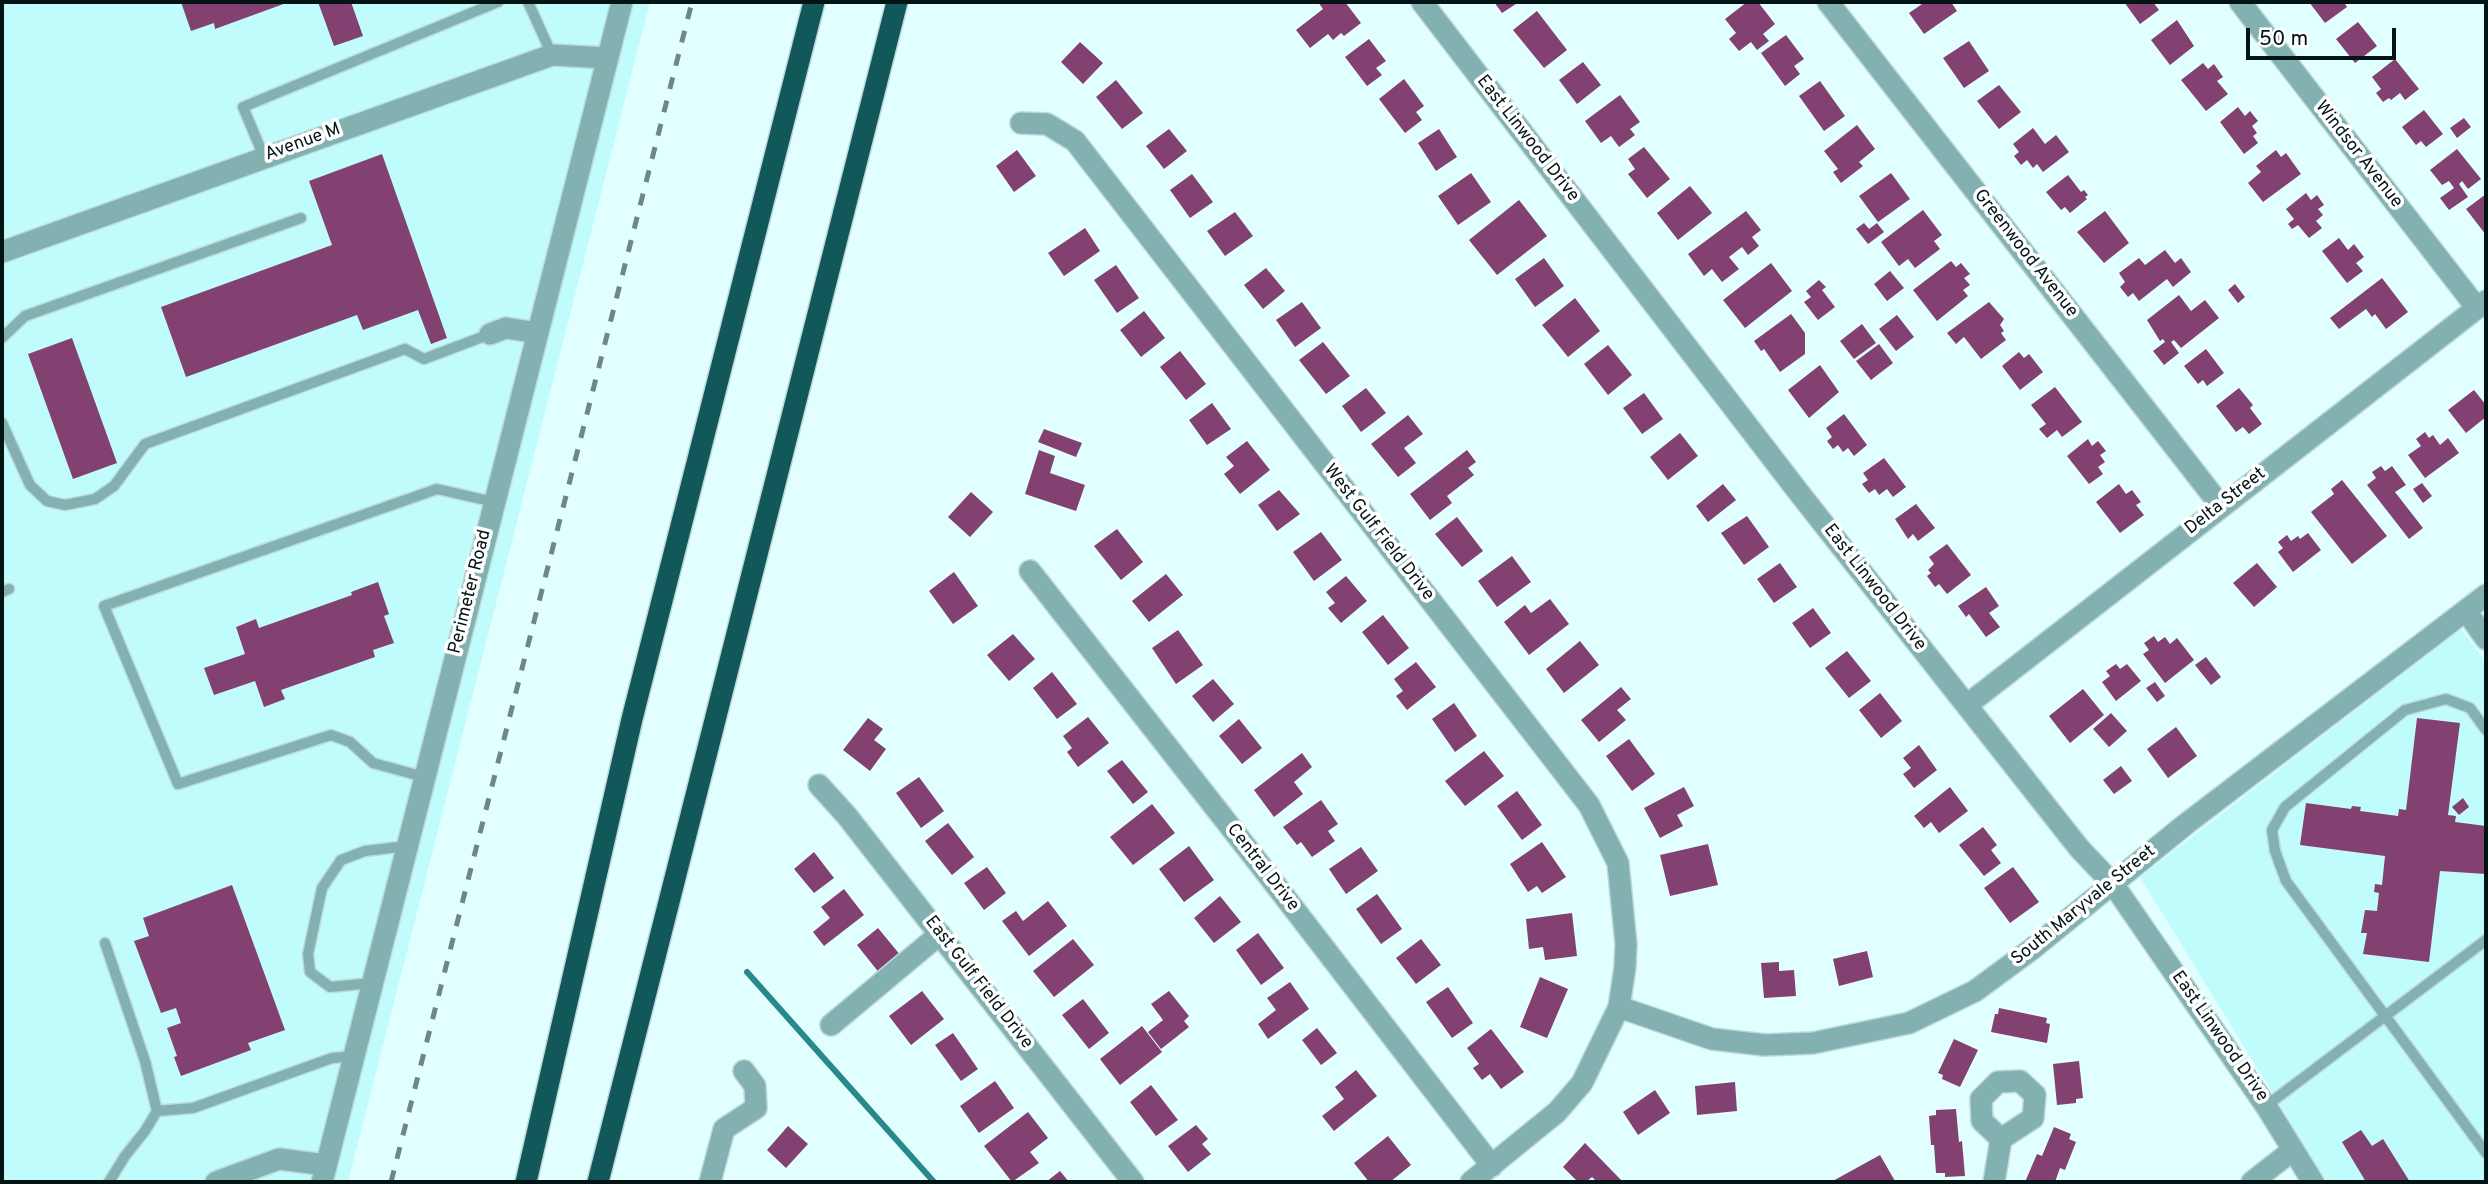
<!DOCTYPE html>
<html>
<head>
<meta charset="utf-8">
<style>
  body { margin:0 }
  #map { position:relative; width:2488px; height:1184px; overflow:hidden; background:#e2ffff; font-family:Overpass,sans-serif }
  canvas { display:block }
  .frame { position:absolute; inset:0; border:4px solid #031414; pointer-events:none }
  .scale { position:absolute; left:2246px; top:28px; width:150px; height:32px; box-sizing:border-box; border:4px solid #031414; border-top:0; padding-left:9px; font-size:21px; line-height:24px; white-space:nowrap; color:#031414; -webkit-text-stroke:5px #fff; paint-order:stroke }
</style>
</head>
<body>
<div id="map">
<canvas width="2488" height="1184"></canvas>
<div class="frame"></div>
<div class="scale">50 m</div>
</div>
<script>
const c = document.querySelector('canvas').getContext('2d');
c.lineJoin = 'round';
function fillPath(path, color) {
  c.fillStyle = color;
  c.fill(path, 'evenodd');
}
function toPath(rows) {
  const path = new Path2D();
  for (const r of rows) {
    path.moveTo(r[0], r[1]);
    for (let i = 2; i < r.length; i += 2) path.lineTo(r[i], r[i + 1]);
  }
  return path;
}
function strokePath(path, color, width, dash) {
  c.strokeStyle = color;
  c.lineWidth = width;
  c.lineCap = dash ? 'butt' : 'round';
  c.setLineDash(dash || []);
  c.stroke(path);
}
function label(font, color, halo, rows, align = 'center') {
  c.font = font + ' Overpass,sans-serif';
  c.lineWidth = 7;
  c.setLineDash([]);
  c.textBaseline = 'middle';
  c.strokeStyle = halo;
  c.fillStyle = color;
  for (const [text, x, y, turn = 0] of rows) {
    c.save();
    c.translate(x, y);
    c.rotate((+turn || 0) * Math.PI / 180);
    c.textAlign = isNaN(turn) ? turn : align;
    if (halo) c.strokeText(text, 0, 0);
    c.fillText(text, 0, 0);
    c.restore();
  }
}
const built = toPath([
  [2,2,650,2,348,1182,2,1182],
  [2461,629,2486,662,2486,1182,2327,1182,2140,877]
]);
const stream = toPath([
  [747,972,934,1182]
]);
const building = toPath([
  [181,2,289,2,215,29,214,23,191,31],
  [318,2,351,2,363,36,334,46],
  [1318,2,1345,2,1361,23,1344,36,1341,33,1333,40,1328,34,1310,48,1296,30,1323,9],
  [1494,2,1519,2,1502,13],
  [1747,2,1758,2,1775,24,1763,34,1769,41,1757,50,1751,42,1739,51,1729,39,1736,33,1725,19],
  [1925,2,1951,2,1957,11,1924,34,1909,13],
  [2124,2,2153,2,2159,10,2140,24],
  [2309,2,2344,2,2347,7,2325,23],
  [1537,11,1567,50,1544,68,1513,30],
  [2177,20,2194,46,2170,65,2151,40],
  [2358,22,2377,46,2355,63,2336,39],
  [1786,35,1804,59,1794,66,1800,74,1785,86,1761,53],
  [1369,39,1386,61,1376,68,1382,75,1367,86,1345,57],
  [1969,41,1989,71,1964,88,1943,58],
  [1080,42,1103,63,1083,84,1061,62],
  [2395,59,2419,89,2405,100,2400,93,2391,100,2389,98,2383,102,2376,93,2381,89,2372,77],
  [1583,62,1601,85,1577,104,1559,80],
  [2203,63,2208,69,2214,64,2223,77,2217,81,2228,94,2206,111,2181,80],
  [1404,79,1424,106,1416,112,1422,120,1405,133,1379,99],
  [1116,80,1143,113,1122,129,1096,97],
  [1820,81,1845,116,1824,131,1799,96],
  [1999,85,2021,112,1999,129,1977,101],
  [1620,95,1640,122,1630,129,1635,135,1619,147,1611,136,1601,143,1585,121],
  [2238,107,2245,116,2250,111,2258,121,2252,126,2257,133,2253,136,2258,143,2244,154,2220,122],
  [2424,110,2443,134,2426,147,2421,141,2416,145,2402,127],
  [2464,118,2471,127,2457,138,2450,128],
  [1857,125,1875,149,1859,162,1863,166,1841,183,1833,172,1838,169,1824,151],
  [2033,128,2045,144,2056,135,2069,152,2043,172,2037,164,2033,168,2027,160,2021,165,2014,156,2019,152,2013,144],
  [1169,129,1187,151,1164,169,1146,146],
  [1439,129,1457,157,1436,171,1418,143],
  [1644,147,1670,179,1647,198,1628,174,1635,169,1628,159],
  [2457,149,2481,179,2468,189,2462,181,2459,184,2468,197,2449,210,2440,198,2454,188,2449,181,2442,185,2430,170],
  [1017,150,1036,176,1014,192,996,166],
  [2276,150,2281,157,2286,153,2301,174,2263,202,2248,183,2261,172,2256,166],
  [382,154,447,338,431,344,418,310,363,330,357,315,186,377,161,307,332,245,309,181],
  [1471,173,1491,202,1458,225,1438,196],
  [1891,173,1910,199,1878,222,1859,196],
  [1192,174,1213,202,1190,218,1170,190],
  [2068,175,2081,192,2084,190,2088,195,2085,197,2087,199,2070,213,2065,207,2061,210,2046,192],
  [1690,186,1712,213,1678,240,1657,213],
  [2306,193,2311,200,2317,195,2324,205,2318,209,2323,215,2316,221,2322,228,2309,238,2298,225,2292,229,2288,224,2294,219,2286,209],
  [2486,194,2486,235,2466,209],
  [1519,200,1547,236,1497,275,1469,240],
  [1923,210,1942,235,1934,241,1940,249,1915,268,1908,259,1899,266,1881,242],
  [1746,211,1761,230,1752,237,1759,246,1748,255,1742,247,1729,257,1739,269,1722,282,1712,269,1704,276,1688,254],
  [2105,211,2129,243,2104,263,2077,232],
  [1235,212,1253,236,1225,256,1207,231],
  [1864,223,1869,229,1877,223,1884,232,1868,244,1856,229],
  [1085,228,1100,251,1064,276,1048,253],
  [2339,238,2348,250,2354,244,2364,257,2356,263,2363,271,2347,283,2322,251],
  [2165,250,2175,263,2181,258,2191,272,2173,287,2167,279,2139,301,2133,293,2128,297,2120,287,2125,282,2119,273,2139,258,2145,265],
  [1544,258,1564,286,1535,307,1515,279],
  [1951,261,1956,267,1961,263,1970,274,1964,278,1970,285,1963,290,1968,296,1937,321,1913,290],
  [1771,263,1792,291,1745,328,1723,300],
  [1116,265,1139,298,1117,313,1094,280],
  [1266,268,1285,291,1263,309,1244,285],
  [1890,271,1904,288,1887,301,1874,284],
  [2382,278,2408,312,2386,329,2375,314,2372,317,2366,309,2339,329,2330,318],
  [1819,280,1826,287,1822,290,1835,307,1818,320,1804,302,1811,297,1806,291],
  [2235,284,2245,297,2238,303,2228,290],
  [2179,295,2191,311,2205,300,2219,318,2181,348,2174,340,2171,342,2179,353,2164,365,2153,351,2165,342,2163,339,2160,341,2147,320],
  [1575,298,1600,331,1568,357,1542,325],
  [1302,302,1321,328,1295,347,1276,320],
  [1989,302,2004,319,2000,325,2004,331,2001,333,2006,340,1981,359,1964,337,1956,344,1947,333],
  [1144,311,1165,338,1141,357,1120,330],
  [1791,314,1805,333,1805,354,1780,372,1764,349,1761,351,1754,341],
  [1897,315,1914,337,1896,351,1879,329],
  [1862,324,1876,343,1854,359,1840,341],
  [72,338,117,463,73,479,28,354],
  [1323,342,1350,376,1326,394,1299,360],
  [1879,344,1893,363,1871,380,1856,361],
  [1608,345,1632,375,1608,395,1584,364],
  [2206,349,2224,373,2207,386,2203,380,2198,384,2184,366],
  [1180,351,1206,384,1186,400,1160,367],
  [2019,352,2024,358,2029,354,2043,372,2020,390,2002,366],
  [1820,365,1839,392,1809,418,1788,390],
  [2055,387,2082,422,2062,437,2057,430,2047,438,2039,429,2046,424,2031,405],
  [1366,388,1386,413,1361,432,1342,406],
  [2239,388,2253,405,2250,408,2262,424,2249,434,2243,427,2236,432,2216,406],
  [2474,390,2486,405,2486,417,2466,433,2448,410],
  [1644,393,1663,419,1642,434,1623,408],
  [1212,403,1231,429,1207,445,1189,420],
  [1844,414,1867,445,1854,456,1848,448,1843,452,1838,445,1833,449,1827,441,1832,437,1826,428],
  [1408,415,1423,434,1404,448,1416,463,1398,477,1371,444],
  [1044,429,1082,443,1076,457,1038,442],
  [2425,432,2429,438,2433,435,2440,445,2448,438,2459,453,2425,478,2408,455,2421,446,2416,439],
  [1680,433,1698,456,1668,480,1650,457],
  [2088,439,2092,446,2098,441,2106,451,2100,455,2105,462,2098,467,2103,474,2089,484,2067,456],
  [1247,441,1270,470,1240,494,1224,474,1234,466,1226,457],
  [1039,450,1055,456,1050,473,1085,485,1076,511,1025,494],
  [1467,450,1476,462,1468,468,1474,475,1447,496,1452,503,1430,520,1410,494],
  [1884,458,1906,487,1893,497,1887,489,1879,495,1875,489,1869,493,1862,484,1868,480,1863,473],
  [2381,466,2385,471,2392,466,2406,485,2395,492,2423,528,2409,539,2367,485,2376,478,2372,472],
  [2342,480,2387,536,2352,564,2311,512,2334,494,2331,489],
  [2422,483,2432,496,2423,503,2413,489],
  [1723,484,1736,500,1708,522,1696,506],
  [2119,484,2126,494,2132,490,2141,502,2136,505,2144,515,2120,533,2096,502],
  [1279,490,1300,514,1277,531,1258,505],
  [971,492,993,512,970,537,948,517],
  [1916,504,1935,528,1918,541,1913,534,1908,539,1895,519],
  [1747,516,1769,547,1744,565,1721,533],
  [1457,517,1483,551,1462,567,1435,534],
  [1117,529,1143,562,1121,580,1094,546],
  [1321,532,1342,560,1314,581,1293,552],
  [2308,533,2321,550,2293,572,2278,552,2283,548,2278,542,2287,535,2291,541,2298,536,2300,539],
  [1947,544,1971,575,1947,594,1939,584,1935,587,1927,576,1931,573,1928,570,1934,564,1929,557],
  [1512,556,1531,582,1497,607,1478,581],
  [1780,563,1797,587,1774,603,1757,579],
  [2257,563,2277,587,2254,607,2233,583],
  [954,572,978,606,953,624,929,591],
  [1166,574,1183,595,1149,622,1132,601],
  [1346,576,1367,601,1341,623,1328,608,1335,603,1326,592],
  [378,582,389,614,384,616,394,643,373,650,375,657,281,690,285,699,264,707,255,681,214,695,204,668,245,654,236,627,256,619,259,628,352,595,351,592],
  [1986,587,1999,606,1989,613,2000,627,1986,637,1969,614,1966,617,1958,606],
  [1550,599,1569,624,1529,655,1504,622,1525,605,1531,613],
  [1813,608,1831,633,1810,648,1792,623],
  [1383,615,1409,648,1388,665,1362,632],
  [1178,630,1203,665,1176,684,1152,648],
  [1013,634,1035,659,1009,681,987,655],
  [2154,636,2158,642,2165,637,2170,644,2177,638,2194,660,2165,683,2143,654,2149,650,2144,643],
  [1580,641,1599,665,1564,693,1546,669],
  [1847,651,1871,681,1849,698,1825,668],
  [2206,657,2221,677,2211,685,2195,665],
  [1416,662,1436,687,1407,710,1396,696,1403,691,1394,679],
  [2116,664,2120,669,2127,664,2141,681,2116,701,2102,682,2110,676,2106,671],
  [1052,672,1077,704,1057,719,1033,688],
  [1213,679,1234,704,1213,722,1192,696],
  [2155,682,2165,696,2157,702,2146,688],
  [1621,687,1631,699,1617,710,1626,720,1599,742,1581,720],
  [2083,689,2104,715,2070,743,2049,716],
  [1880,693,1902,721,1881,738,1859,710],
  [1454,703,1477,736,1455,752,1432,719],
  [2111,713,2127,731,2109,747,2093,729],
  [1088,717,1109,743,1078,767,1067,752,1072,748,1063,736],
  [868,718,883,729,874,740,886,749,870,771,843,750],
  [2417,718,2460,723,2448,815,2456,816,2455,822,2486,826,2486,874,2440,871,2429,962,2363,954,2367,933,2361,933,2365,910,2377,911,2379,893,2374,892,2375,884,2382,885,2385,856,2300,845,2306,803,2351,809,2352,806,2361,807,2360,811,2398,816,2399,809,2406,810],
  [1239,719,1262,748,1242,764,1219,736],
  [2176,727,2197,756,2168,778,2147,749],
  [1629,739,1655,774,1632,791,1606,756],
  [1919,745,1937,770,1914,788,1903,774,1911,768,1903,758],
  [1484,751,1504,776,1465,806,1445,781],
  [1302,753,1312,767,1294,782,1303,794,1274,817,1254,790],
  [1122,760,1148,792,1133,804,1107,771],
  [2121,766,2132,781,2114,794,2103,780],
  [919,777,944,811,921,828,896,793],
  [1684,787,1694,806,1677,815,1683,826,1660,838,1644,808],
  [1950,787,1968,811,1939,833,1931,822,1924,828,1914,816],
  [1517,791,1542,825,1522,840,1497,806],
  [2463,798,2469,807,2459,815,2452,807],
  [1321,800,1338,824,1328,831,1335,841,1312,857,1301,842,1297,845,1283,827],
  [1152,804,1175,833,1133,865,1110,837],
  [948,823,974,857,952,875,925,841],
  [1983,827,1997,845,1991,850,2001,863,1984,876,1959,845],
  [1542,842,1566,877,1542,893,1537,886,1528,892,1510,864],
  [1708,844,1718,885,1670,896,1660,855],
  [1189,846,1214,880,1184,902,1159,869],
  [1361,847,1378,871,1346,894,1329,869],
  [814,852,834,878,814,893,794,869],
  [987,867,1006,893,984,910,964,883],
  [2013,867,2039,902,2010,923,1984,888],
  [232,885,285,1030,248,1043,251,1050,181,1076,174,1057,177,1056,167,1028,181,1023,176,1008,161,1013,134,941,149,936,143,918],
  [844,889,864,915,824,946,813,932,830,918,821,907],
  [1377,894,1402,929,1381,944,1356,909],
  [1220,896,1241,922,1214,943,1194,918],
  [1048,901,1067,926,1029,956,1002,921,1016,911,1023,921],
  [1572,913,1577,956,1545,960,1543,947,1529,949,1526,919],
  [878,928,906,962,884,979,857,945],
  [1258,933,1284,968,1261,985,1236,950],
  [1073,939,1094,965,1054,997,1033,971],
  [1421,939,1441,965,1416,984,1396,958],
  [1867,951,1873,977,1839,986,1833,959],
  [1779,962,1779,971,1794,970,1796,996,1764,998,1761,963],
  [1540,977,1568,989,1547,1038,1520,1027],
  [1290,982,1309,1009,1268,1039,1258,1024,1276,1010,1267,998],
  [1448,987,1473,1023,1452,1038,1426,1002],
  [922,991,944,1019,911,1045,889,1016],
  [1169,991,1189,1016,1184,1021,1189,1027,1161,1049,1148,1032,1163,1020,1151,1004],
  [1083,999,1109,1033,1089,1049,1062,1015],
  [1999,1008,2047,1018,2046,1023,2050,1024,2047,1043,1991,1032,1995,1014,1998,1014],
  [1142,1026,1162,1052,1120,1085,1100,1059],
  [1317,1028,1337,1053,1321,1065,1302,1040],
  [1491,1029,1524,1072,1501,1089,1490,1074,1482,1080,1473,1068,1479,1064,1467,1048],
  [953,1033,978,1069,961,1081,935,1045],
  [1954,1039,1978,1050,1960,1087,1942,1079,1943,1075,1938,1073],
  [2079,1061,2083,1098,2076,1099,2076,1103,2057,1105,2053,1064],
  [1356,1070,1377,1096,1334,1131,1322,1116,1344,1099,1335,1087],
  [995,1081,1014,1108,979,1133,960,1106],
  [1735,1082,1737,1111,1697,1115,1695,1086],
  [1151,1085,1178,1120,1156,1136,1130,1102],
  [1655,1090,1670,1113,1638,1135,1623,1112],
  [1956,1109,1959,1142,1962,1141,1965,1176,1945,1177,1945,1173,1936,1173,1934,1145,1931,1145,1929,1116,1936,1115,1936,1110],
  [1028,1112,1048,1138,1030,1152,1039,1163,1012,1182,984,1146],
  [1196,1125,1208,1139,1202,1144,1211,1154,1188,1172,1168,1146],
  [788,1126,808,1144,786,1168,767,1150],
  [2054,1127,2071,1134,2069,1139,2076,1142,2065,1170,2060,1168,2055,1182,2025,1182,2037,1154,2042,1156],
  [2361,1130,2372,1146,2383,1139,2410,1182,2366,1182,2342,1142],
  [1388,1136,1411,1165,1390,1182,1369,1182,1354,1163],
  [1585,1143,1623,1182,1597,1182,1592,1177,1586,1182,1578,1182,1563,1167],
  [1880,1155,1895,1181,1831,1182],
  [1060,1171,1069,1182,1046,1182]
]);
const lane = toPath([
  [528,2,552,55],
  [264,157,243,107,498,2],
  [2,338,25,316,301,218],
  [2,423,30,485,47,501,65,505,95,499,114,486,145,444,405,349,424,359,490,334],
  [2,592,9,589],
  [2486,730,2470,708,2446,699,2405,710,2285,807,2272,830,2275,851,2286,881,2486,1153],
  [424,777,373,763,350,742,331,735,178,784,104,606,437,489,494,502],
  [105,943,145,1061,157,1111,145,1131,125,1156,109,1182],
  [372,983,330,987,310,972,308,954,322,888,341,860,365,851,407,846],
  [2266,1106,2486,940],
  [157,1111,193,1108,332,1058,354,1056]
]);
const street = toPath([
  [1422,2,1800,494,2079,848,2113,884,2266,1106,2313,1182],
  [1828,2,2221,506],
  [2240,2,2477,308],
  [1021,123,1047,124,1075,141,1589,805,1618,863,1626,944,1625,967,1619,1007,1582,1083,1557,1112,1471,1182],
  [2,252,552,55,608,58],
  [490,334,506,328,538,333],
  [1030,571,1261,866,1492,1166],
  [2466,611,2486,639],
  [1967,705,2486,301],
  [819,785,847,816,1133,1182],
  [1619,1007,1712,1039,1765,1045,1813,1043,1909,1023,1975,991,2032,949,2186,824,2486,595],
  [831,1025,940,934],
  [2020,1081,2035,1095,2033,1118,2001,1139,1982,1121,1981,1099,1998,1082,2020,1081],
  [216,1182,279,1159,326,1165],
  [322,1182,622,2],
  [710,1182,724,1129,756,1108,755,1086,744,1071],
  [1994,1182,2001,1139],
  [2252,1182,2293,1150]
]);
const highway = toPath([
  [526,1182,632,719,814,2],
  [598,1182,897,2]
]);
const rail = toPath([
  [391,1182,692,2]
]);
const streetNames = [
  ["East Linwood Drive",1527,139,52],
  ["Avenue M",303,143,-20],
  ["Windsor Avenue",2358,155,52],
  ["Greenwood Avenue",2025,254,52],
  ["Delta Street",2226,502,-38],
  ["West Gulf Field Drive",1378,533,52],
  ["East Linwood Drive",1874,588,52],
  ["Perimeter Road",471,592,-76],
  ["Central Drive",1262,868,52],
  ["South Maryvale Street",2084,906,-39],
  ["East Gulf Field Drive",978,983,52],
  ["East Linwood Drive",2219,1037,55]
];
fillPath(built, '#c1fcfd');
strokePath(stream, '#28888a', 6);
fillPath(building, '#824170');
strokePath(lane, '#bed9d9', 13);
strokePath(street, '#bed9d9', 24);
strokePath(highway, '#bed9d9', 24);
strokePath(lane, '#83b1b1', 10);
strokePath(street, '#83b1b1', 21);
strokePath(highway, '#125759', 21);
strokePath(rail, '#6f8686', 5, [12, 12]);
label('18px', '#031414', '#fff', streetNames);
</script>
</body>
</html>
